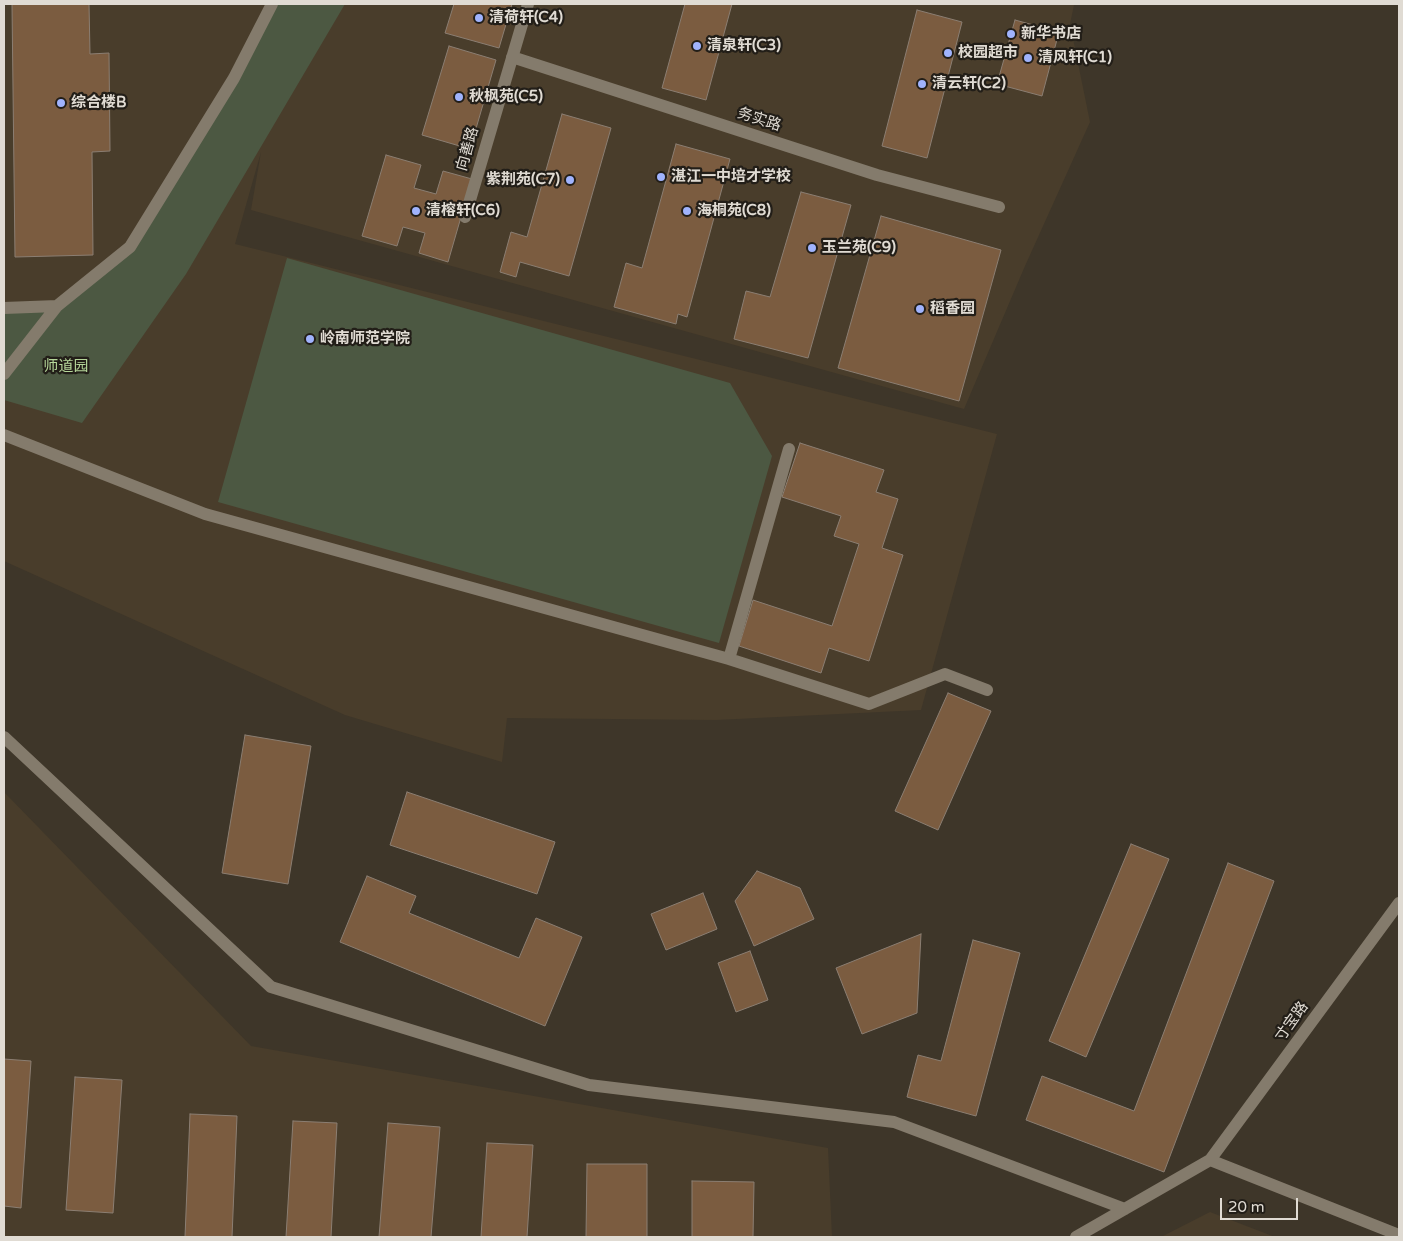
<!DOCTYPE html>
<html>
<head>
<meta charset="utf-8">
<style>
  body { margin:0 }
  #map { position:relative; width:1403px; height:1241px; overflow:hidden; background:#3e3629; font-family:"Varela Round",sans-serif }
  canvas { display:block }
  .frame { position:absolute; inset:0; border:5px solid #e0dbd3; pointer-events:none }
  .scale { position:absolute; left:1220px; top:1198px; width:78px; height:22px; box-sizing:border-box; border:2px solid #e0dbd3; border-top:0; padding-left:6px; font-size:15px; line-height:18px; white-space:nowrap; color:#e0dbd3; -webkit-text-stroke:4px #221e18; paint-order:stroke }
</style>
</head>
<body>
<div id="map">
<canvas width="1403" height="1241"></canvas>
<div class="frame"></div>
<div class="scale">20 m</div>
</div>
<script>
const c = document.querySelector('canvas').getContext('2d');
c.lineJoin = 'round';
function fillPath(path, color) {
  c.fillStyle = color;
  c.fill(path, 'evenodd');
}
function toPath(rows) {
  const path = new Path2D();
  for (const r of rows) {
    path.moveTo(r[0], r[1]);
    for (let i = 2; i < r.length; i += 2) path.lineTo(r[i], r[i + 1]);
  }
  return path;
}
function strokePath(path, color, width, dash) {
  c.strokeStyle = color;
  c.lineWidth = width;
  c.lineCap = dash ? 'butt' : 'round';
  c.setLineDash(dash || []);
  c.stroke(path);
}
function label(font, color, halo, rows, align = 'center') {
  c.font = font + ' "Varela Round","Noto Sans SC",sans-serif';
  c.lineWidth = 4.5;
  c.setLineDash([]);
  c.textBaseline = 'middle';
  c.strokeStyle = halo;
  c.fillStyle = color;
  for (const [text, x, y, turn = 0] of rows) {
    c.save();
    c.translate(x, y);
    c.rotate((+turn || 0) * Math.PI / 180);
    c.textAlign = isNaN(turn) ? turn : align;
    if (halo) c.strokeText(text, 0, 0);
    c.fillText(text, 0, 0);
    c.restore();
  }
}
const built = toPath([
  [4,4,1076,4,1074,5,1070,24,1090,122,1025,266,964,409,251,210,261,152,235,244,997,434,921,710,716,720,507,718,502,762,345,715,4,561],
  [4,792,251,1046,828,1148,832,1237,4,1237],
  [1210,1212,1275,1237,1161,1237]
]);
const green = toPath([
  [272,4,345,4,186,274,82,423,4,400,4,308,57,306,130,247],
  [287,258,730,383,772,456,719,643,218,502]
]);
const building = toPath([
  [12,4,89,4,90,54,109,53,110,151,92,152,93,255,15,257,12,4],
  [454,4,512,4,499,48,445,33,454,4],
  [685,4,732,4,706,100,662,88,685,4],
  [917,10,962,22,927,158,882,146,917,10],
  [1015,20,1059,32,1042,96,997,84,1015,20],
  [449,46,496,60,470,149,422,135,449,46],
  [562,114,611,128,569,276,520,262,516,277,500,272,511,232,527,237,562,114],
  [676,144,730,159,687,317,678,314,676,324,614,307,626,263,642,268,676,144],
  [386,155,421,165,414,188,436,194,443,171,472,179,448,262,419,253,425,233,403,227,397,246,362,236,386,155],
  [801,192,851,205,808,358,734,339,746,291,770,297,801,192],
  [881,216,1001,250,959,401,838,368,881,216],
  [800,443,884,470,876,492,898,499,882,548,903,555,869,661,829,648,821,673,739,646,753,600,832,626,859,544,834,536,841,516,782,497,800,443],
  [948,693,991,711,938,830,895,811,948,693],
  [245,735,311,746,288,884,222,873,245,735],
  [407,792,555,842,537,894,390,845,407,792],
  [1131,844,1169,859,1086,1057,1049,1041,1131,844],
  [1228,863,1274,881,1164,1172,1026,1120,1042,1076,1134,1111,1228,863],
  [757,871,800,888,814,919,754,946,735,901,757,871],
  [367,876,416,896,409,913,519,958,536,918,582,937,545,1026,340,942,367,876],
  [703,893,717,929,666,950,651,914,703,893],
  [921,934,917,1013,862,1034,836,968,921,934],
  [973,940,1020,953,976,1116,907,1097,918,1055,941,1061,973,940],
  [750,951,768,1000,736,1012,718,963,750,951],
  [4,1059,31,1061,21,1208,4,1206,4,1059],
  [75,1077,122,1080,113,1213,66,1210,75,1077],
  [190,1114,237,1116,232,1237,185,1237,190,1114],
  [293,1121,337,1123,331,1237,286,1237,293,1121],
  [388,1123,440,1127,431,1237,379,1237,388,1123],
  [487,1143,533,1145,527,1237,481,1237,487,1143],
  [587,1164,647,1164,647,1237,586,1237,587,1164],
  [692,1181,754,1182,753,1237,692,1237,692,1181]
]);
const minor = toPath([
  [512,57,877,175,999,207],
  [465,217,528,4],
  [4,308,57,306,130,247,234,78,272,4],
  [4,374,57,306],
  [4,435,205,514,729,659,869,704,945,674,987,690],
  [729,659,789,449],
  [4,737,271,987,589,1085,894,1122,1125,1209],
  [1210,1160,1399,1235],
  [1076,1237,1210,1160,1399,903]
]);
const markers = [
  [479,18,5,"#a0b3fd"],
  [1011,34,5,"#a0b3fd"],
  [697,46,5,"#a0b3fd"],
  [948,53,5,"#a0b3fd"],
  [1028,58,5,"#a0b3fd"],
  [922,84,5,"#a0b3fd"],
  [459,97,5,"#a0b3fd"],
  [61,103,5,"#a0b3fd"],
  [661,177,5,"#a0b3fd"],
  [570,180,5,"#a0b3fd"],
  [416,211,5,"#a0b3fd"],
  [687,211,5,"#a0b3fd"],
  [812,248,5,"#a0b3fd"],
  [920,309,5,"#a0b3fd"],
  [310,339,5,"#a0b3fd"]
];
const poiNames = [
  ["清荷轩(C4)",489,18],
  ["新华书店",1021,34],
  ["清泉轩(C3)",707,46],
  ["校园超市",958,53],
  ["清风轩(C1)",1038,58],
  ["清云轩(C2)",932,84],
  ["秋枫苑(C5)",469,97],
  ["综合楼B",71,103],
  ["湛江一中培才学校",671,177],
  ["紫荆苑(C7)",560,180,"right"],
  ["清榕轩(C6)",426,211],
  ["海桐苑(C8)",697,211],
  ["玉兰苑(C9)",822,248],
  ["稻香园",930,309],
  ["岭南师范学院",320,339]
];
const streetNames = [
  ["务实路",759,120,18],
  ["向善路",468,149,-74],
  ["寸宝路",1292,1022,-54]
];
const parkNames = [
  ["师道园",66,367]
];
fillPath(built, '#493d2b');
fillPath(green, '#4c5842');
fillPath(building, '#7b5c40');
strokePath(building, '#8b7e72', 1);
strokePath(minor, '#847b6c', 12);
for (const [x, y, r, color] of markers) {
  const dot = new Path2D();
  dot.arc(x, y, r, 0, 2 * Math.PI);
  c.fillStyle = color;
  c.fill(dot);
  strokePath(dot, '#221e18', 2);
}
label('bold 15px', '#e0dbd3', '#221e18', poiNames, 'left');
label('15px', '#e0dbd3', '#221e18', streetNames);
label('15px', '#b6d79a', '#221e18', parkNames);
</script>
</body>
</html>
